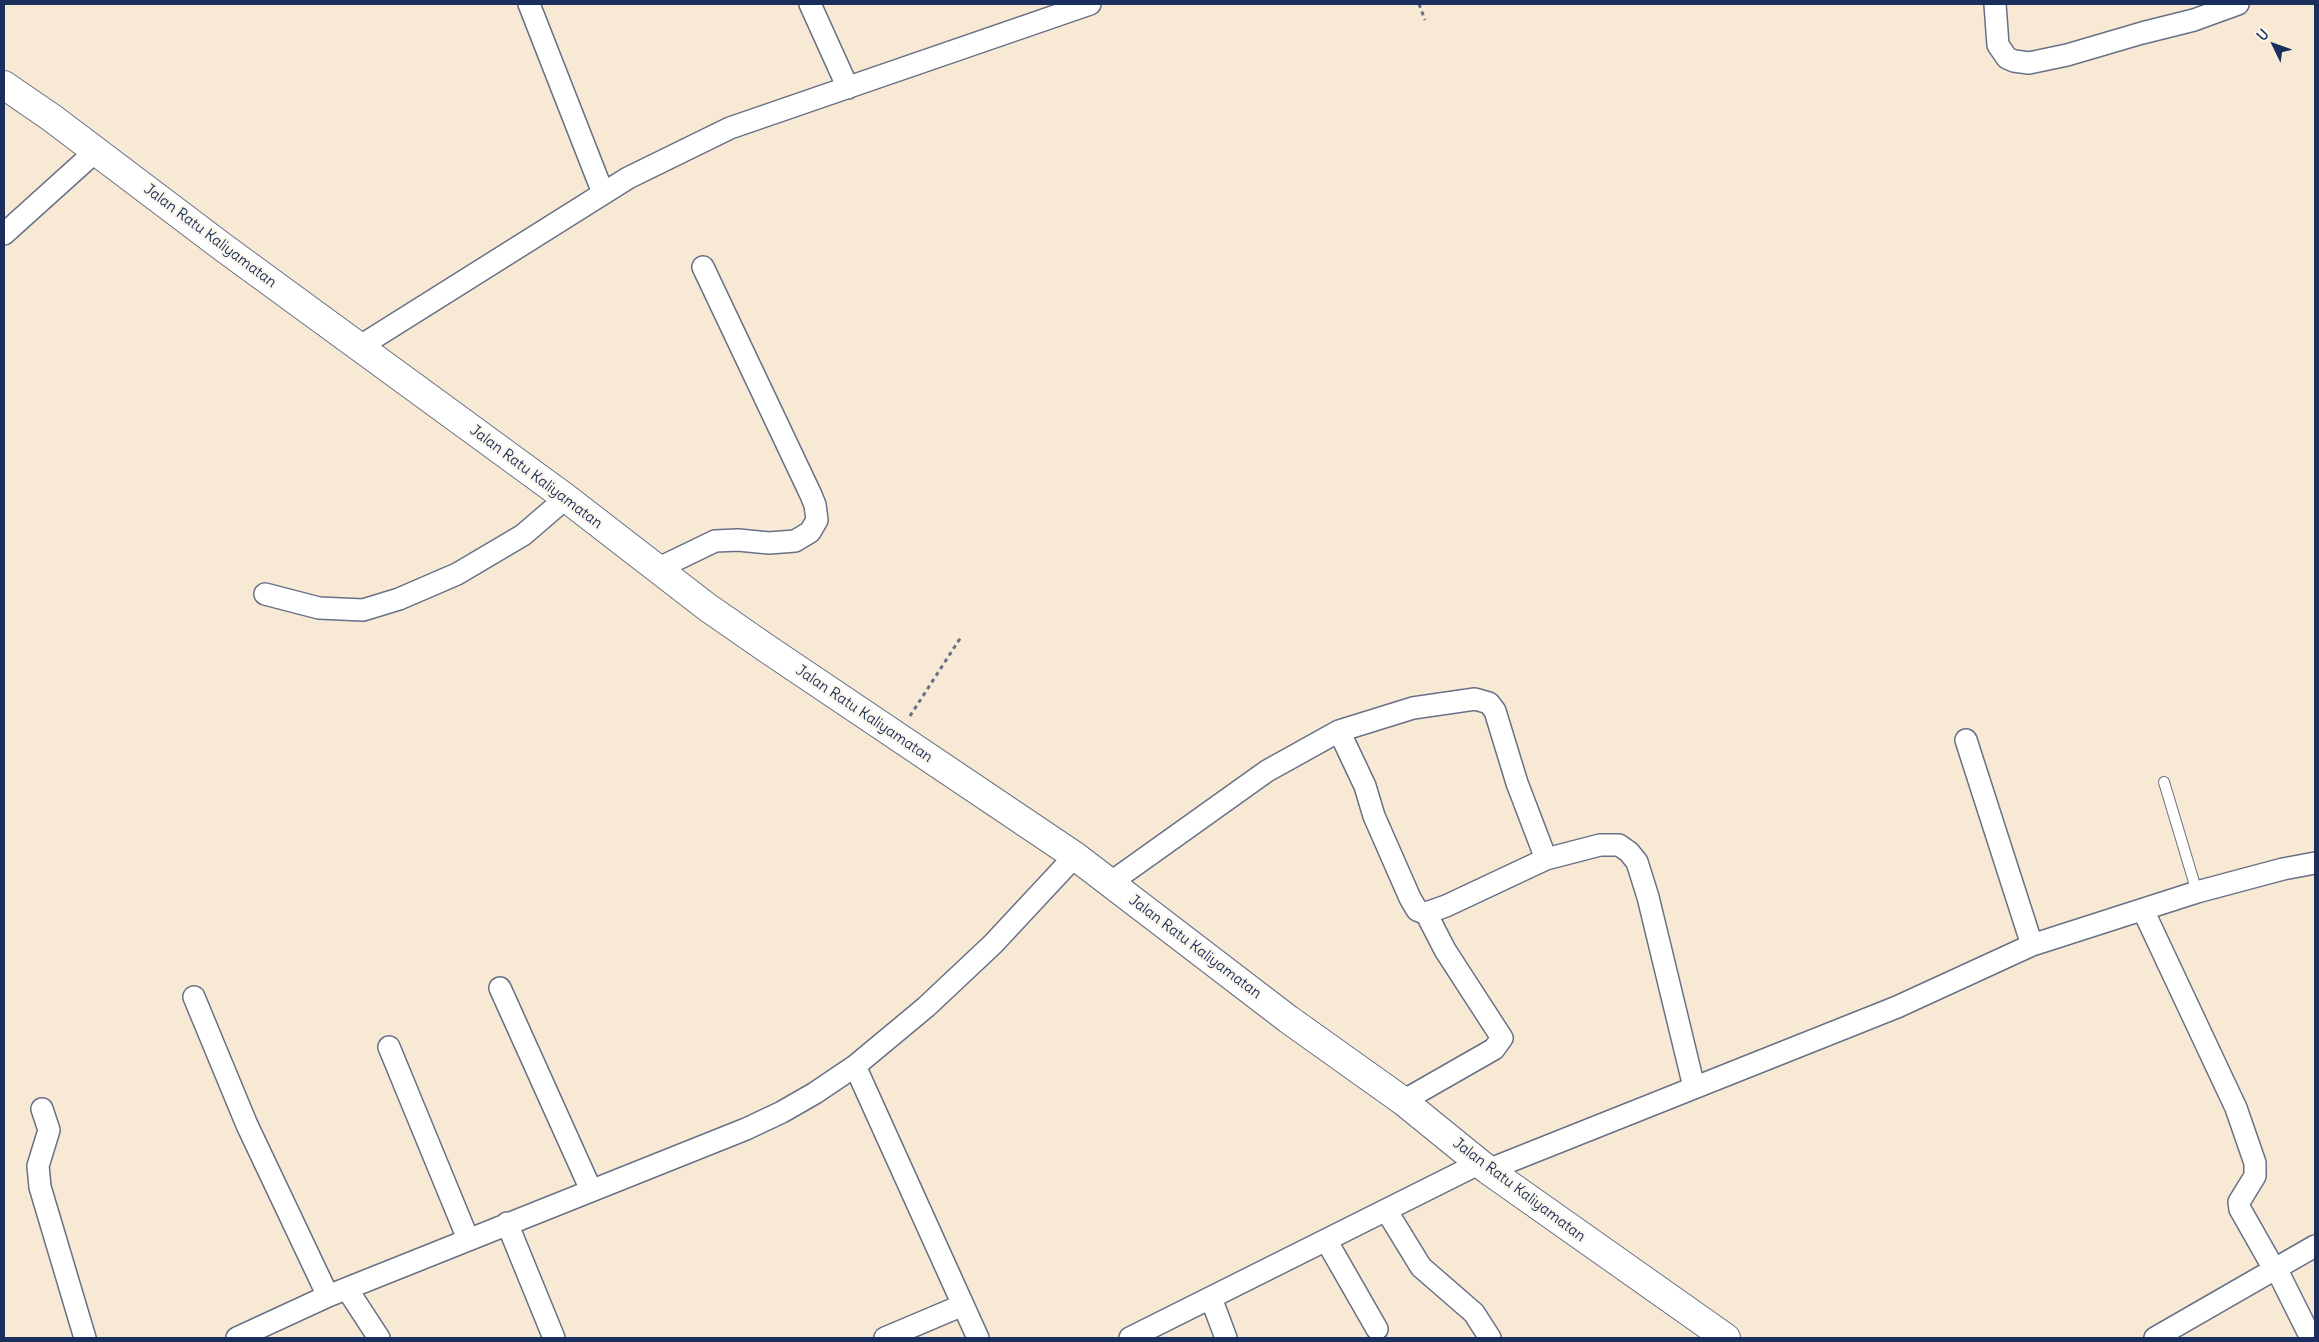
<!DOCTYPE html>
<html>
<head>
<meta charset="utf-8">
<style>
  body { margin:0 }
  #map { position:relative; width:2319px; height:1342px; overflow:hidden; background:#f7e9d3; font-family:Delius,sans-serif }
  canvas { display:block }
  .frame { position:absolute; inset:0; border:5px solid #1b2f5e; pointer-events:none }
  .north { position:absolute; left:2249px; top:20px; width:50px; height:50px; -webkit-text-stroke:4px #fbf7ec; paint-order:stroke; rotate:312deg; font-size:14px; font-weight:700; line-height:20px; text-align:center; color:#1b2f5e }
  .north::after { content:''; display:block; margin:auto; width:18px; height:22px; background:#1b2f5e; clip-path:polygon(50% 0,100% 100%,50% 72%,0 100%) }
</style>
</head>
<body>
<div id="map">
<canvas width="2319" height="1342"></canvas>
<div class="frame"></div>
<div class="north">U</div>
</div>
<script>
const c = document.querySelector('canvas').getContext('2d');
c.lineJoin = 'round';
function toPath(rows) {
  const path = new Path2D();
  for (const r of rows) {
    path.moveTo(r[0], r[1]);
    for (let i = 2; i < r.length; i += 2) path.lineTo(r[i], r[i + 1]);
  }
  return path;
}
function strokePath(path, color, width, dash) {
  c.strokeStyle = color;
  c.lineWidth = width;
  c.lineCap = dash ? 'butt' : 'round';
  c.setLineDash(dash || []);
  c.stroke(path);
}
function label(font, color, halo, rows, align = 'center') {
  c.font = font + ' Delius,sans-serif';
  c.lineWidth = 4.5;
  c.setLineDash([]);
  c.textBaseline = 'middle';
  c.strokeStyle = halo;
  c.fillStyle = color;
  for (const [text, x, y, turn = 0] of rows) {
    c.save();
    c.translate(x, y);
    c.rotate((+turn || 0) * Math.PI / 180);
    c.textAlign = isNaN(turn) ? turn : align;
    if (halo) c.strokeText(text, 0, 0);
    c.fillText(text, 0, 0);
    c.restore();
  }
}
const path = toPath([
  [1419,4,1425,20],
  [910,716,961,637]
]);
const service = toPath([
  [2164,782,2197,892]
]);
const minor = toPath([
  [529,4,603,193],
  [810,4,848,88],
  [1995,4,1998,45,2007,58,2014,61,2029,63,2067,55,2142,33,2194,20,2238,4],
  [4,234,96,151],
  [359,347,628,178,730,128,1090,4],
  [657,569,715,541,738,540,769,543,795,541,810,532,817,520,815,505,811,495,703,267],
  [265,594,319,608,363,610,399,599,457,574,523,535,566,498],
  [1339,731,1365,786,1374,816,1410,898,1417,910,1422,912,1426,913,1446,906,1546,859,1600,845,1619,845,1629,852,1637,862,1648,897,1694,1087],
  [1966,740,2032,945],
  [1110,883,1267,771,1339,731,1413,708,1475,699,1489,703,1495,711,1517,783,1546,859],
  [2143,910,2236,1108,2255,1163,2255,1176,2239,1202,2240,1209,2274,1269],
  [500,988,591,1190],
  [194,997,247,1125,328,1296],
  [389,1047,468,1239],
  [855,1066,978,1338],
  [1403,1101,1494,1049,1502,1038,1445,950,1426,913],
  [42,1109,49,1130,38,1166,40,1187,85,1338],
  [1488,1170,1897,1007,2032,945,2197,892,2283,869,2315,863],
  [1386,1210,1421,1267,1474,1313,1490,1338],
  [507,1223,554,1338],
  [1326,1240,1377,1329],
  [2276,1268,2311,1338],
  [347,1289,379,1338],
  [1211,1298,1226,1338],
  [237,1338,328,1296,746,1129,782,1112,815,1093,855,1066,926,1007,993,944,1075,856],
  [885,1338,963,1305],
  [1130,1338,1480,1163],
  [2155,1338,2315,1246]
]);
const secondary = toPath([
  [4,85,52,118,224,248,566,498,707,607,766,648,1075,856,1288,1019,1403,1101,1488,1170,1726,1338]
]);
const streetNames = [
  ["Jalan Ratu Kaliyamatan",210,236,37],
  ["Jalan Ratu Kaliyamatan",536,477,37],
  ["Jalan Ratu Kaliyamatan",864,714,34],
  ["Jalan Ratu Kaliyamatan",1195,947,37],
  ["Jalan Ratu Kaliyamatan",1519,1190,37]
];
strokePath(service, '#687087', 12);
strokePath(minor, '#687087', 24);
strokePath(secondary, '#687087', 30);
strokePath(path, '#687087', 3, [4, 4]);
strokePath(service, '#fff', 10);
strokePath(minor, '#fff', 21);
strokePath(secondary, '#fff', 28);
label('15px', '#1b2f5e', '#fbf7ec', streetNames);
</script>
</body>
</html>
